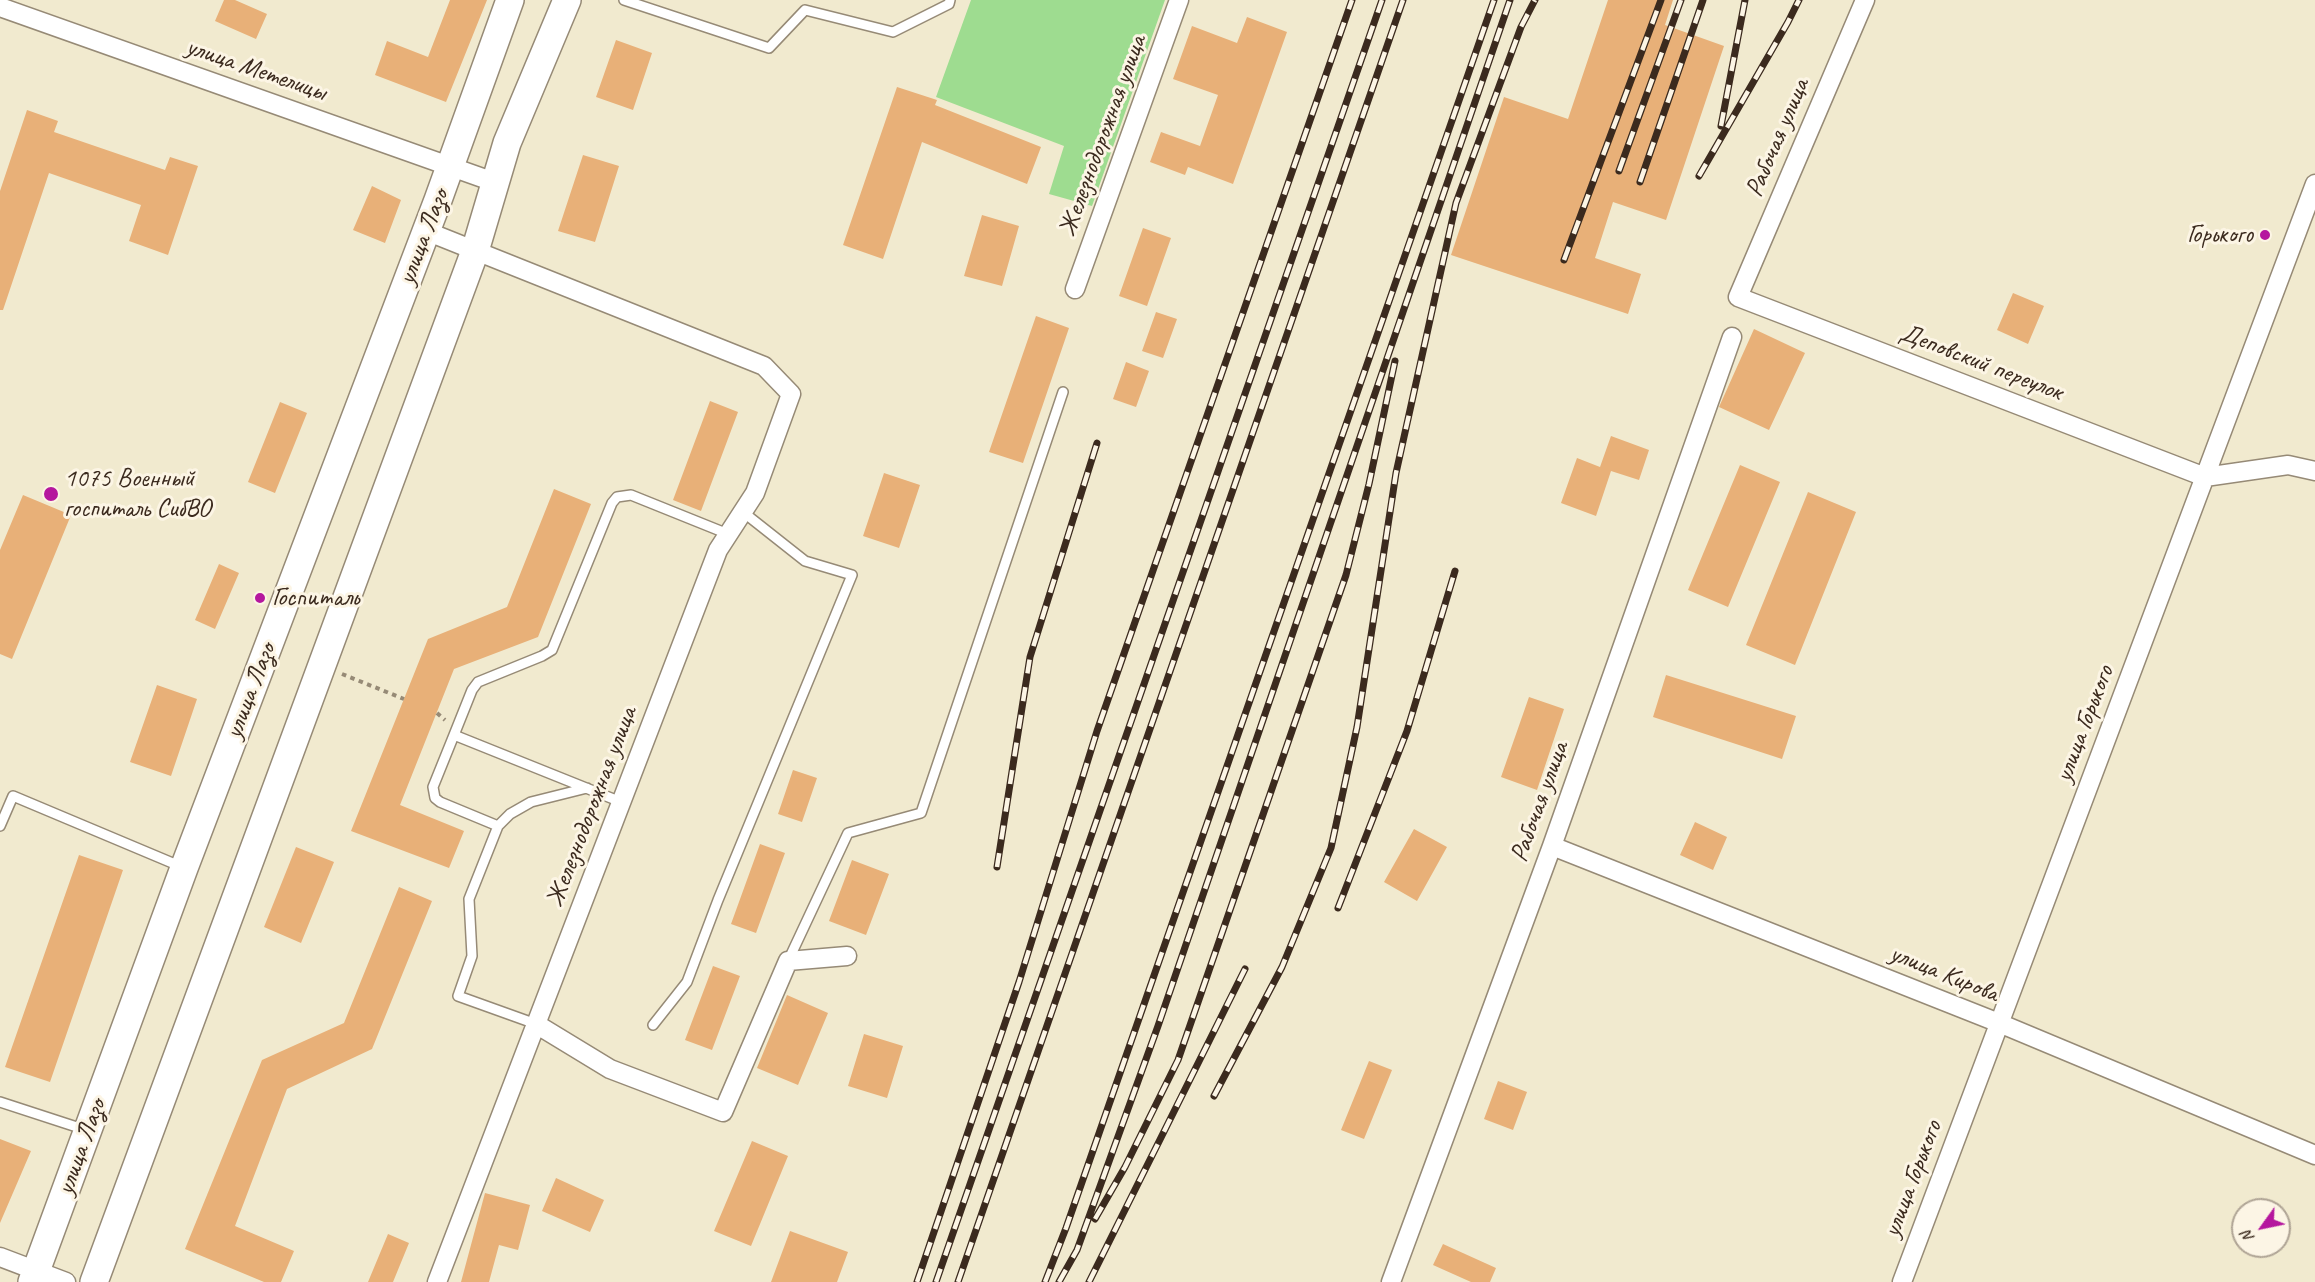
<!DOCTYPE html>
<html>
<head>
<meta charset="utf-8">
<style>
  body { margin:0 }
  #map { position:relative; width:2315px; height:1282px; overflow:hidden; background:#f1eacf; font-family:Caveat,sans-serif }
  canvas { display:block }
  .north { position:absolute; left:2231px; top:1198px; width:60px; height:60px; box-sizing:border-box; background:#fcf5e5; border:2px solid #afa495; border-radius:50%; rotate:237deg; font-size:16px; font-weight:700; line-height:24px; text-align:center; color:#3b2a1e }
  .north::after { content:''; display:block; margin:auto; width:21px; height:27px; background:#b5179e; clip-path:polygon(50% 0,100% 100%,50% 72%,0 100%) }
</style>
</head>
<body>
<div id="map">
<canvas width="2315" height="1282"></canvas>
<div class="north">N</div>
</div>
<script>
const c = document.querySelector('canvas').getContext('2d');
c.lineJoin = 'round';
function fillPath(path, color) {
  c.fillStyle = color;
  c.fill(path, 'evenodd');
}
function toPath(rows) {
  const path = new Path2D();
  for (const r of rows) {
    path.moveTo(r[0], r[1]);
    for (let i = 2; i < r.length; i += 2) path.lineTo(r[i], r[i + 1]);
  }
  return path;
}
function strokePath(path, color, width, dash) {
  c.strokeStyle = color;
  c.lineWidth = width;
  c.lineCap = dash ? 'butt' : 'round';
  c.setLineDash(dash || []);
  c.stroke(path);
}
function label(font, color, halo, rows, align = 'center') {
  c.font = font + ' Caveat,sans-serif';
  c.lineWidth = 6;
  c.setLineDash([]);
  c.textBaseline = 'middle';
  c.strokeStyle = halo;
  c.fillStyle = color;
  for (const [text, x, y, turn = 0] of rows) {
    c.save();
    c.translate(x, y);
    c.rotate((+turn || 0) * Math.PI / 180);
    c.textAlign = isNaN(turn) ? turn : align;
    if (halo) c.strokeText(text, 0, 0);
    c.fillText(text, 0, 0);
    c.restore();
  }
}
const green = toPath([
  [971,0,1165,0,1092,206,1049,194,1064,146,936,97]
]);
const building = toPath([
  [224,0,235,0,267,14,256,39,215,21],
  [450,0,487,0,446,102,375,75,387,41,428,57],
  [1608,0,1673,0,1665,25,1724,46,1666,220,1613,202,1595,258,1641,274,1628,314,1451,255,1504,97,1568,119],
  [1247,17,1287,32,1233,184,1188,167,1185,175,1150,162,1161,132,1200,146,1218,95,1173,79,1192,26,1237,43],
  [616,40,652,53,633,110,596,97],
  [897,87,937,100,935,105,1041,147,1027,184,922,142,883,259,843,245],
  [27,110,58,121,54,132,165,170,170,157,198,166,168,255,129,241,141,205,49,173,3,310,0,310,0,191],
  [583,155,619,166,595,242,558,231],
  [372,186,401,200,385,243,353,230],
  [982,215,1019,226,1002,286,964,276],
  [1143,228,1171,238,1147,306,1119,296],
  [2013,293,2044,306,2028,344,1997,330],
  [1156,312,1177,319,1163,358,1142,351],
  [1036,316,1069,328,1023,463,989,452],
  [1754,329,1805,353,1769,430,1719,407],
  [1126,362,1149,371,1136,407,1113,399],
  [710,401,738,412,701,511,673,500],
  [280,402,307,413,275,493,248,482],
  [1611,436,1649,450,1639,480,1611,471,1596,516,1561,503,1577,458,1600,467],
  [1740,465,1780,482,1728,607,1688,590],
  [884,473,920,485,899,548,863,536],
  [554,489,591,504,538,637,454,669,400,805,464,831,449,868,351,831,428,639,507,607],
  [1808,492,1856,512,1795,665,1746,645],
  [23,495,71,515,12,659,0,654,0,550],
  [219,564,239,573,215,629,195,620],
  [1666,675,1796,716,1782,759,1653,717],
  [157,685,197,699,171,776,130,762],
  [1529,697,1564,709,1537,790,1501,777],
  [793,770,817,778,802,822,778,814],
  [1695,822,1727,837,1713,870,1680,855],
  [1414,829,1447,847,1417,901,1384,882],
  [760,844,785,853,756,933,731,924],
  [296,847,334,862,301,943,264,927],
  [79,855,123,870,50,1082,5,1067],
  [852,860,889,874,866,935,829,921],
  [399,887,432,901,372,1049,287,1089,235,1226,294,1251,281,1282,264,1282,185,1249,262,1060,344,1023],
  [713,966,740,976,712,1050,685,1040],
  [787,995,828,1013,798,1085,757,1068],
  [864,1034,903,1046,887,1098,848,1086],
  [1369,1061,1392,1070,1364,1139,1341,1130],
  [1498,1081,1527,1092,1513,1130,1484,1119],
  [0,1139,31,1151,0,1223],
  [752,1141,788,1156,751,1246,714,1231],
  [556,1178,604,1200,590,1232,542,1211],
  [485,1193,530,1205,518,1250,499,1245,489,1282,461,1282],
  [790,1231,848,1252,837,1282,771,1282],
  [388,1234,409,1243,393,1282,368,1282],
  [1443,1244,1496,1268,1490,1282,1471,1282,1433,1265]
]);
const path = toPath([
  [342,674,404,699],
  [437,713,445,720]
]);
const lane = toPath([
  [624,0,769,48,805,10,893,32,949,4,950,0],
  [454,735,472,690,478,682,542,656,552,650,612,503,617,497,631,495,728,534],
  [0,826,13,796,182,867],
  [498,826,510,814,531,802,587,788],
  [788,961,848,833,921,813,1063,392],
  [536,1024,458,996,472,956,469,899,498,826,440,802,435,798,433,787,454,735,621,802],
  [653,1025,687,982,718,900,852,575,805,561,743,512],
  [0,1102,86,1130]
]);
const street = toPath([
  [1865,0,1738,297,2205,477,2288,465,2315,471],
  [0,7,494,182],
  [426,231,764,366,791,394,755,493,718,550,437,1282],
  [1075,289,1179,0],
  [1552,846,1999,1023,2315,1155],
  [536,1024,610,1069,723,1112,788,961,847,956],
  [0,1257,66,1282],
  [1391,1282,1552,846,1732,337],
  [1902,1282,2315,184]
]);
const secondary = toPath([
  [32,1282,184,868,438,200,510,0],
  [94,1282,475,251,507,143,567,0]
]);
const rail = toPath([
  [1721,126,1745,0],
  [1619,171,1681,0],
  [1699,176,1788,22,1799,0],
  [1640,182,1703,0],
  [1564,260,1661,0],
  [997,867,1030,657,1097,443],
  [1338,908,1407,731,1455,571],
  [1214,1096,1282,967,1331,848,1357,727,1396,473,1456,203,1521,27,1535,0],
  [1095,1219,1125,1167,1178,1060,1346,575,1369,484,1395,361],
  [917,1282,1019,982,1097,731,1352,0],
  [936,1282,1382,0],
  [958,1282,1403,0],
  [1045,1282,1066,1228,1494,0],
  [1059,1282,1077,1250,1158,1026,1510,0],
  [1089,1282,1245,969]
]);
const markers = [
  [2265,235,6,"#b5179e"],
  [51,494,8,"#b5179e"],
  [260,598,6,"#b5179e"]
];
const streetNames = [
  ["улица Метелицы",256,70,19],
  ["Железнодорожная улица",1103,136,-70],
  ["Рабочая улица",1778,138,-67],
  ["улица Лазо",424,237,-69],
  ["Деповский переулок",1981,363,21],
  ["улица Лазо",251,691,-69],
  ["улица Горького",2085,724,-69],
  ["Рабочая улица",1540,802,-70],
  ["Железнодорожная улица",592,807,-69],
  ["улица Кирова",1944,974,22],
  ["улица Лазо",82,1147,-70],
  ["улица Горького",1913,1179,-69]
];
const poiNames = [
  ["Горького",2253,235,"right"],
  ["1075 Военный",64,479],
  ["госпиталь СибВО",64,509],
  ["Госпиталь",272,598]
];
fillPath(green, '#9edc90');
fillPath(building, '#e8b078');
strokePath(lane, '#968a76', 12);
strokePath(street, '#968a76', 21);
strokePath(secondary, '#968a76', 30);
strokePath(path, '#968a76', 4, [4.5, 4.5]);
strokePath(lane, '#fff', 9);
strokePath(street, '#fff', 18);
strokePath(secondary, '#fff', 27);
strokePath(rail, '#3b2a1e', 7);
strokePath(rail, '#fcf5e5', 4.5, [14]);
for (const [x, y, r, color] of markers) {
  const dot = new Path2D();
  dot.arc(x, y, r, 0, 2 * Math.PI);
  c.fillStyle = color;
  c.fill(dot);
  strokePath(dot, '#fcf5e5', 2);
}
label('26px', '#3b2a1e', '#fcf5e5', streetNames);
label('26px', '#3b2a1e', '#fcf5e5', poiNames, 'left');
</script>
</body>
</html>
